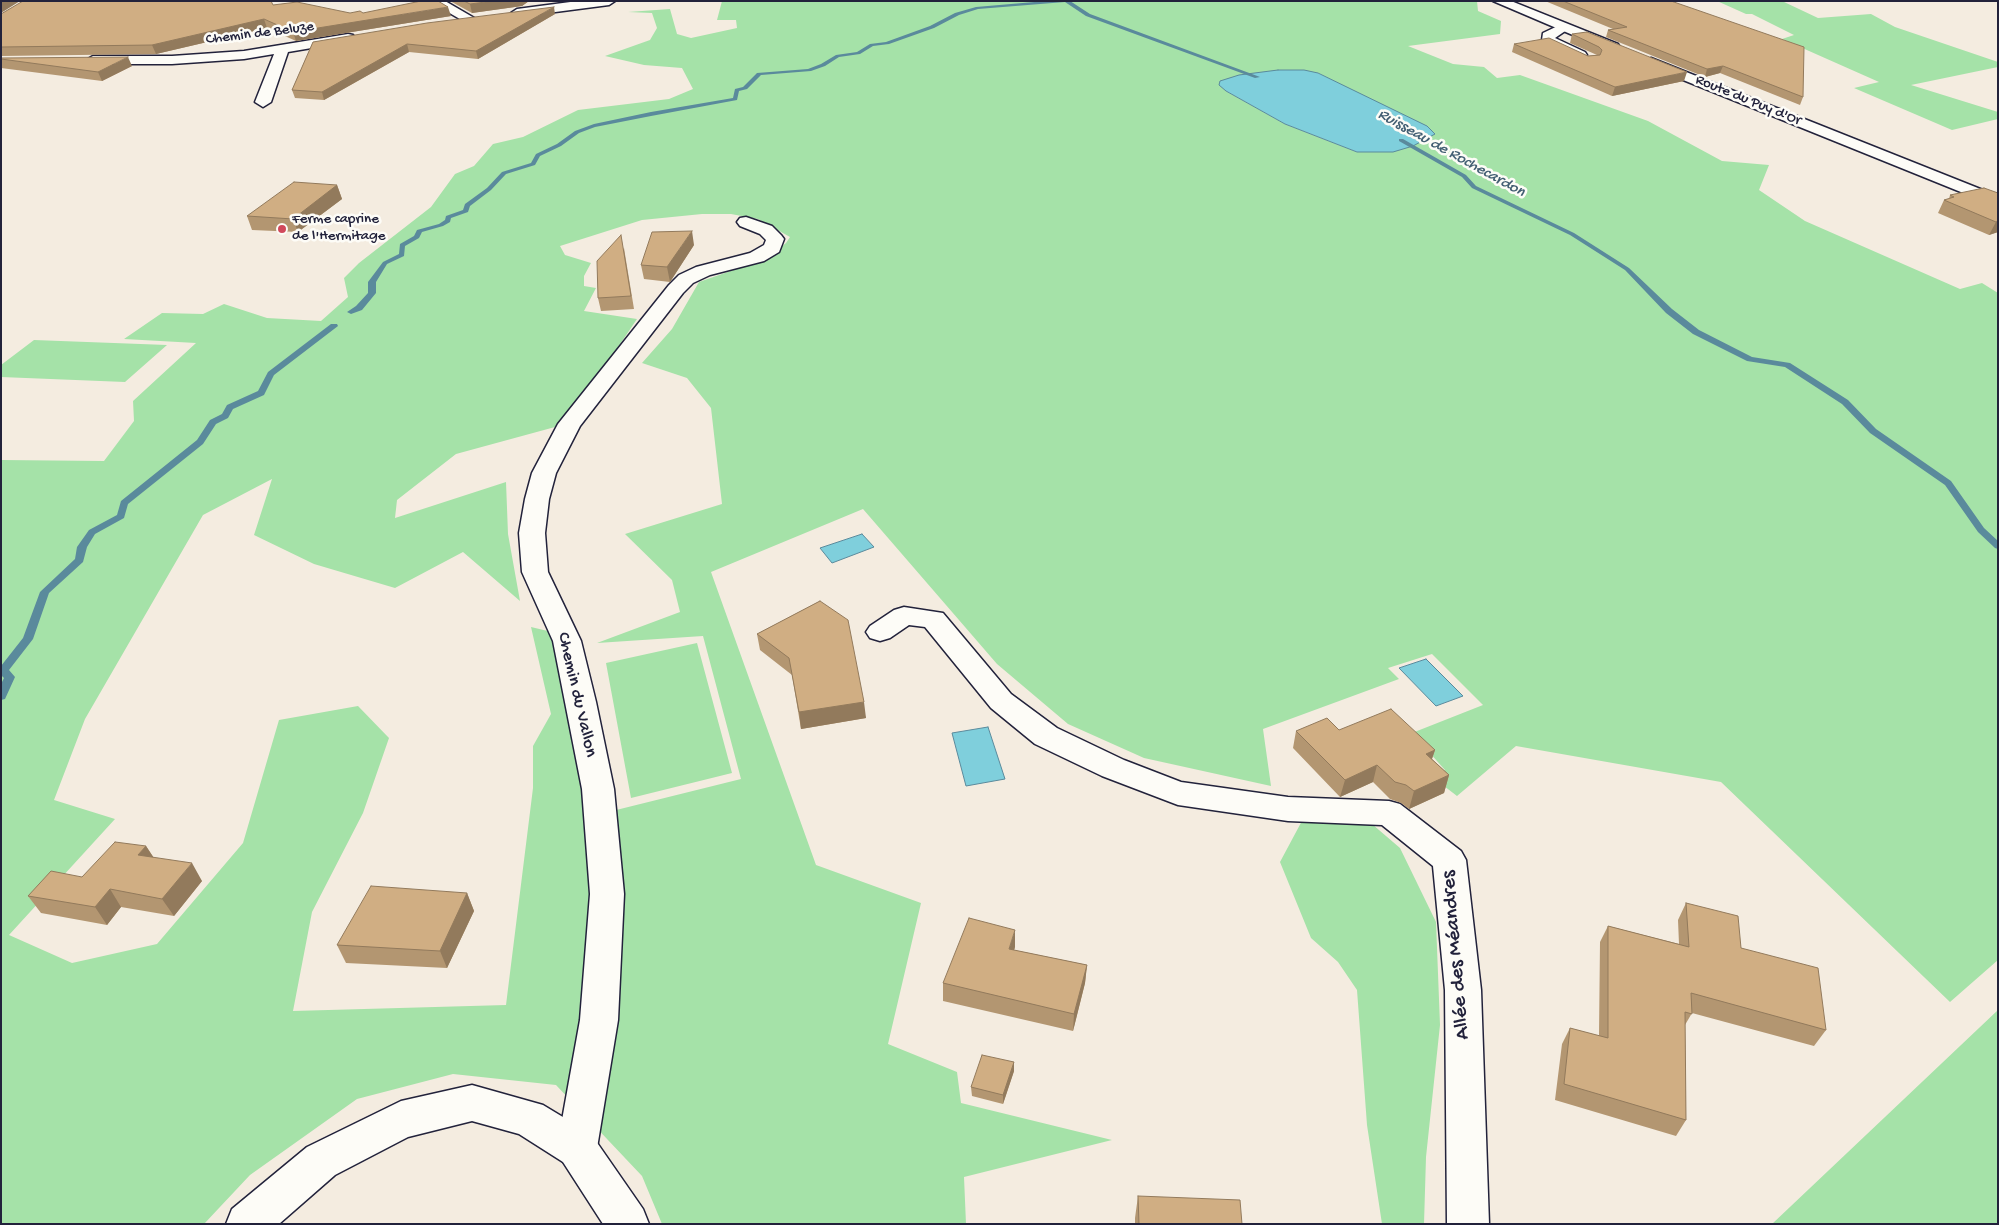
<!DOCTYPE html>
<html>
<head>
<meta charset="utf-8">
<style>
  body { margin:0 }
  #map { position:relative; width:1999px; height:1225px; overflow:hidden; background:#f4ece0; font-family:"Gochi Hand",sans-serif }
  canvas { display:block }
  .frame { position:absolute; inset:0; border:2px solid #22223b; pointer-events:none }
</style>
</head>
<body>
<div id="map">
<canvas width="1999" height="1225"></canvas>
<div class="frame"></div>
</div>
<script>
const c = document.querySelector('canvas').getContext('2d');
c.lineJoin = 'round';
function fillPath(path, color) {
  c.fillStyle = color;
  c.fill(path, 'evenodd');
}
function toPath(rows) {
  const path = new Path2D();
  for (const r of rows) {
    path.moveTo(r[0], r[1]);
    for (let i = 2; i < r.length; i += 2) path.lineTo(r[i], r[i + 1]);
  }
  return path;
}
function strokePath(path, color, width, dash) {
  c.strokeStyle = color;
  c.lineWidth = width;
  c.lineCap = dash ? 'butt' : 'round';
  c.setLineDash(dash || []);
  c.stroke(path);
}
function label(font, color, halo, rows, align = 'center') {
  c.font = font + ' "Gochi Hand",sans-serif';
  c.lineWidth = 5;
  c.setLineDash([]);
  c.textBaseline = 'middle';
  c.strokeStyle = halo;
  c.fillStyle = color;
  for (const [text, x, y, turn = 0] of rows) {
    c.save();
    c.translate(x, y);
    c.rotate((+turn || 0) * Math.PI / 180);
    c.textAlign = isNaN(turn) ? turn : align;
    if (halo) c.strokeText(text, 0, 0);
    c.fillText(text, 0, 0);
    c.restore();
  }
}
const green = toPath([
  [722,1,1477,1,1478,11,1501,21,1500,34,1408,46,1453,64,1484,67,1497,78,1520,75,1648,121,1722,161,1769,165,1759,190,1805,221,1960,289,1982,283,1998,293,1998,960,1950,1002,1721,782,1516,746,1457,796,1431,776,1445,770,1412,733,1483,705,1432,654,1388,668,1399,679,1263,729,1271,786,1144,758,1068,724,997,664,863,509,711,572,816,865,921,903,888,1044,957,1072,961,1103,1112,1140,964,1177,966,1224,662,1224,642,1176,556,1085,453,1074,357,1099,250,1175,204,1224,1,1224,1,460,104,461,134,421,133,401,196,343,124,339,162,313,203,314,224,304,267,318,321,321,348,297,344,278,359,263,431,207,455,174,474,166,493,144,523,137,578,110,669,99,693,89,682,68,644,65,605,56,650,40,657,28,652,13,628,12,670,9,677,34,691,38,737,28,736,20,717,20],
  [1318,73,1344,87,1393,152,1357,152,1285,124,1226,91],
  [702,214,731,214,758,219,790,237,786,243,768,258,699,282,672,329,642,363,687,378,711,408,722,504,625,534,672,580,680,612,597,643,703,636,741,779,592,816,556,633,531,627,551,714,533,746,533,788,506,1005,293,1011,312,912,363,813,389,738,358,706,279,720,243,843,157,944,72,963,9,935,115,819,54,800,85,719,203,515,272,479,254,535,314,564,395,588,463,552,520,601,508,534,506,482,395,518,397,500,456,454,555,427,612,356,637,319,584,311,596,288,584,286,584,276,591,263,565,255,560,246,642,220],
  [1717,1,1782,1,1818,18,1871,14,1895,27,1998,62,1998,67,1911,85,1998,112,1998,119,1952,130,1854,88,1879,82,1782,39,1794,35,1752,14,1746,14],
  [34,340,167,345,125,382,1,377,1,365],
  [697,643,732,773,631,798,606,663],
  [1365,818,1400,848,1436,922,1440,1025,1426,1157,1424,1224,1382,1224,1367,1125,1357,990,1338,962,1311,938,1280,862,1303,819],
  [1998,1010,1998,1224,1772,1224]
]);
const water = toPath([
  [1278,70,1304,70,1318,73,1427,126,1435,134,1413,146,1393,152,1357,152,1285,124,1226,91,1219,85,1220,81,1239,75,1278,70],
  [862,534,874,547,832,563,820,548,862,534],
  [1426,659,1463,696,1436,706,1399,668,1426,659],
  [988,727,1005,779,966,786,952,733,988,727]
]);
const stream = toPath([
  [1046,1,1070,1,1090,14,1260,77,1255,78,1086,16,1065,2,978,9,959,15,934,28,889,44,873,46,860,54,839,57,825,66,811,71,761,75,747,89,739,91,737,100,651,116,595,127,579,133,561,146,540,156,535,165,506,174,491,190,470,206,468,212,451,218,450,222,443,226,422,232,419,238,405,246,404,256,387,264,376,282,376,293,362,310,351,314,347,312,356,306,368,293,368,282,383,262,399,254,400,244,414,236,417,230,439,224,445,220,446,216,463,210,465,204,487,188,502,172,531,163,536,154,557,144,575,131,594,124,651,112,733,98,735,89,743,87,757,73,808,69,821,64,836,55,857,52,870,44,886,42,930,26,955,13,976,7,1046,1],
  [1399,139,1403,139,1466,175,1476,186,1574,233,1629,268,1672,309,1699,330,1752,357,1790,363,1848,400,1876,429,1951,481,1984,528,1998,541,1998,549,1995,548,1978,532,1945,485,1870,433,1842,404,1785,367,1747,361,1693,334,1666,313,1625,270,1570,235,1472,188,1462,177,1399,141,1399,139],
  [331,324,337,324,338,326,274,375,264,395,233,409,228,418,216,424,203,444,128,504,124,518,95,534,87,547,83,562,49,593,33,639,9,670,15,677,5,699,1,700,1,684,4,678,1,675,1,666,23,638,40,592,75,559,77,547,89,530,117,515,121,501,197,440,210,420,222,414,227,405,258,391,268,372,331,324]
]);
const minor = toPath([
  [429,1,445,1,476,19,475,22,465,22,429,1],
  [578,1,615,1,609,5,517,17,511,13,517,9,578,1],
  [1564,23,1571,27,1555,38,1585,52,1587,55,1585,58,1575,58,1542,40,1543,33,1564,23],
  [348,34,353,35,355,38,353,41,288,52,271,102,263,107,255,102,274,54,244,59,172,64,93,64,86,60,93,56,172,56,244,51,348,34],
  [746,217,772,226,781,235,784,239,779,252,764,261,710,275,693,283,683,293,580,426,556,473,549,499,545,533,548,572,581,641,596,702,614,789,624,894,618,1020,597,1148,591,1162,577,1167,563,1162,557,1148,580,1020,590,894,582,789,553,641,522,572,519,533,525,499,532,473,558,424,669,285,679,275,696,267,750,253,764,245,766,240,760,234,740,226,737,222,740,218,746,217],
  [904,607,943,613,1011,694,1057,728,1124,760,1181,782,1288,797,1389,801,1400,804,1461,851,1466,860,1481,990,1489,1224,1447,1224,1445,990,1433,866,1382,825,1288,821,1178,805,1102,776,1035,744,991,708,925,627,909,625,890,638,880,641,870,638,866,632,870,626,894,610,904,607]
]);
const tertiary = toPath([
  [472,1085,543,1105,591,1134,643,1209,649,1224,603,1224,563,1162,519,1134,472,1121,408,1137,335,1175,279,1224,226,1224,232,1209,307,1147,401,1101,472,1085]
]);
const secondary = toPath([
  [1493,1,1511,1,1618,44,1620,47,1613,51,1608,50,1493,1],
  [1651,58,1998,196,1998,207,1646,65,1644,62,1651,58]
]);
const wall = toPath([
  [450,1,529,1,522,6,472,13],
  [1545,1,1671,1,1803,97,1800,105,1720,73,1705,77,1606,37,1608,30,1613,29],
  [273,5,350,13,451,16,296,41,267,28,156,54,1,56,1,14],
  [555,14,478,59,409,52,324,100,295,98,292,90,313,42],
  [1572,34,1684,81,1612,96,1512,52,1514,44,1588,56,1597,55,1570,43],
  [1,58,132,66,102,81,1,68],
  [337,185,342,199,298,232,252,230,247,216],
  [1998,193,1998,232,1989,235,1938,213,1944,200,1949,199,1950,195],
  [694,245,670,282,644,279,641,265],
  [624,248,634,309,601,311,598,298],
  [820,601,866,718,801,729,792,675,760,650,757,634],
  [1339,730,1435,750,1432,759,1449,775,1444,793,1409,809,1401,803,1390,799,1373,782,1340,797,1293,748,1296,731],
  [146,846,154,858,202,881,174,916,121,907,107,925,41,913,28,896,82,877],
  [467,893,474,911,447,968,346,963,337,945],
  [1686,903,1741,948,1826,1030,1814,1046,1692,1013,1685,1025,1686,1120,1676,1136,1555,1100,1562,1044,1570,1028,1599,1036,1600,942,1608,926,1679,944,1678,920],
  [1015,947,1014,950,1087,965,1085,983,1073,1031,943,1001,943,983],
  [1014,1062,1014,1071,1003,1104,972,1096,971,1087],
  [1138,1196,1242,1224,1135,1224,1135,1218]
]);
const shadedWall = toPath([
  [1,1,20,1,1,13],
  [493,1,529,1,522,6,472,13,470,4],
  [448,7,451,16,296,41,293,32],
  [554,7,555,14,478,59,476,51],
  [264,19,267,28,156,54,152,45],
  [407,44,409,52,324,100,322,92],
  [128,57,132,66,102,81,98,72],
  [1723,66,1720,73,1705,77,1707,69],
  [1687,72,1684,81,1612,96,1615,87],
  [337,185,342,199,298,232,293,219],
  [1998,221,1998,232,1989,235,1996,222],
  [692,231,694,245,670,282,667,267],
  [864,702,866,718,801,729,799,712],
  [1435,750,1429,767,1426,754],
  [1377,765,1373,782,1340,797,1345,780],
  [1449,775,1444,793,1409,809,1414,791],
  [146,846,157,863,138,855],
  [192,863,202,881,174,916,162,899],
  [110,889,121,907,107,925,95,907],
  [467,893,474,911,447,968,440,951],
  [1015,930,1015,947,1009,967,1009,949],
  [1087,965,1085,983,1073,1031,1074,1014],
  [1014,1062,1014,1071,1003,1104,1003,1095]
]);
const building = toPath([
  [23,1,271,1,273,5,297,2,350,13,360,11,363,13,421,1,438,1,448,7,293,32,264,19,152,45,1,47,1,14,23,1],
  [464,1,493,1,470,4,464,1],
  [1563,1,1671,1,1804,47,1803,97,1723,66,1707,69,1608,30,1627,27,1563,1],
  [554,7,476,51,407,44,322,92,292,90,313,42,427,23,554,7],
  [1587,32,1687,72,1615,87,1514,44,1549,38,1588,56,1600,55,1602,50,1599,47,1572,34,1587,32],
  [128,57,98,72,1,59,1,58,128,57],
  [294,182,337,185,293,219,247,216,294,182],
  [1984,188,1998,193,1998,221,1996,222,1944,200,1954,197,1950,195,1984,188],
  [692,231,667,267,641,265,652,232,692,231],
  [621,235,631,296,598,298,597,261,621,235],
  [820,601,848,620,864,702,799,712,789,658,757,634,820,601],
  [1391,709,1435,750,1426,754,1449,775,1414,791,1406,785,1395,782,1377,765,1345,780,1296,731,1327,718,1339,730,1391,709],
  [115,842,146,846,138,855,192,863,162,899,110,889,95,907,28,896,51,871,82,877,115,842],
  [371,886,467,893,440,951,337,945,371,886],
  [1686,903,1738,916,1741,948,1818,968,1826,1030,1691,993,1692,1014,1685,1012,1686,1120,1564,1084,1570,1028,1608,1038,1608,926,1689,947,1686,903],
  [969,918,1015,930,1009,949,1087,965,1074,1014,943,983,969,918],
  [982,1055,1014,1062,1003,1095,971,1087,982,1055],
  [1138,1196,1240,1200,1242,1224,1139,1224,1138,1196]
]);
const markers = [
  [282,229,5,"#d1495b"]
];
const farStreetnames = [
  ["Chemin de Beluze",260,34,-7],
  ["Route du Puy d'Or",1748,101,22]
];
const farPoinames = [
  ["Ferme caprine",292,220],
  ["de l'Hermitage",292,237]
];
const farWaternames = [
  ["Ruisseau de Rochecardon",1451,154,29]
];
const streetNames = [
  ["Chemin du Vallon",576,695,77]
];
const nearStreetnames = [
  ["Allée des Méandres",1457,955,-95]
];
fillPath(green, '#a5e2a8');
fillPath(water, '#7fcfdc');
strokePath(water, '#5a8a9c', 1);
fillPath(stream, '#5a8a9c');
strokePath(minor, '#22223b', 3);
strokePath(tertiary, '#22223b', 3);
strokePath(secondary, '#22223b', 3);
fillPath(minor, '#fdfcf7');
fillPath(tertiary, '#fdfcf7');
fillPath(secondary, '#fdfcf7');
fillPath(wall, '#b39671');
fillPath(shadedWall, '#927a5c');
fillPath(building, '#d0ae83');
strokePath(building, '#927a5c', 1);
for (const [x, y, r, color] of markers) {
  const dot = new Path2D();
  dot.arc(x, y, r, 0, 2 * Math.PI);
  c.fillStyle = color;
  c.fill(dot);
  strokePath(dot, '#fdfcf7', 2);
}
label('15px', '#22223b', '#fdfcf7', farStreetnames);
label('15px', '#22223b', '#fdfcf7', farPoinames, 'left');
label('italic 16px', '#435f73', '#fdfcf7', farWaternames);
label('18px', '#22223b', '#fdfcf7', streetNames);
label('21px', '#22223b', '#fdfcf7', nearStreetnames);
</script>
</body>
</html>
